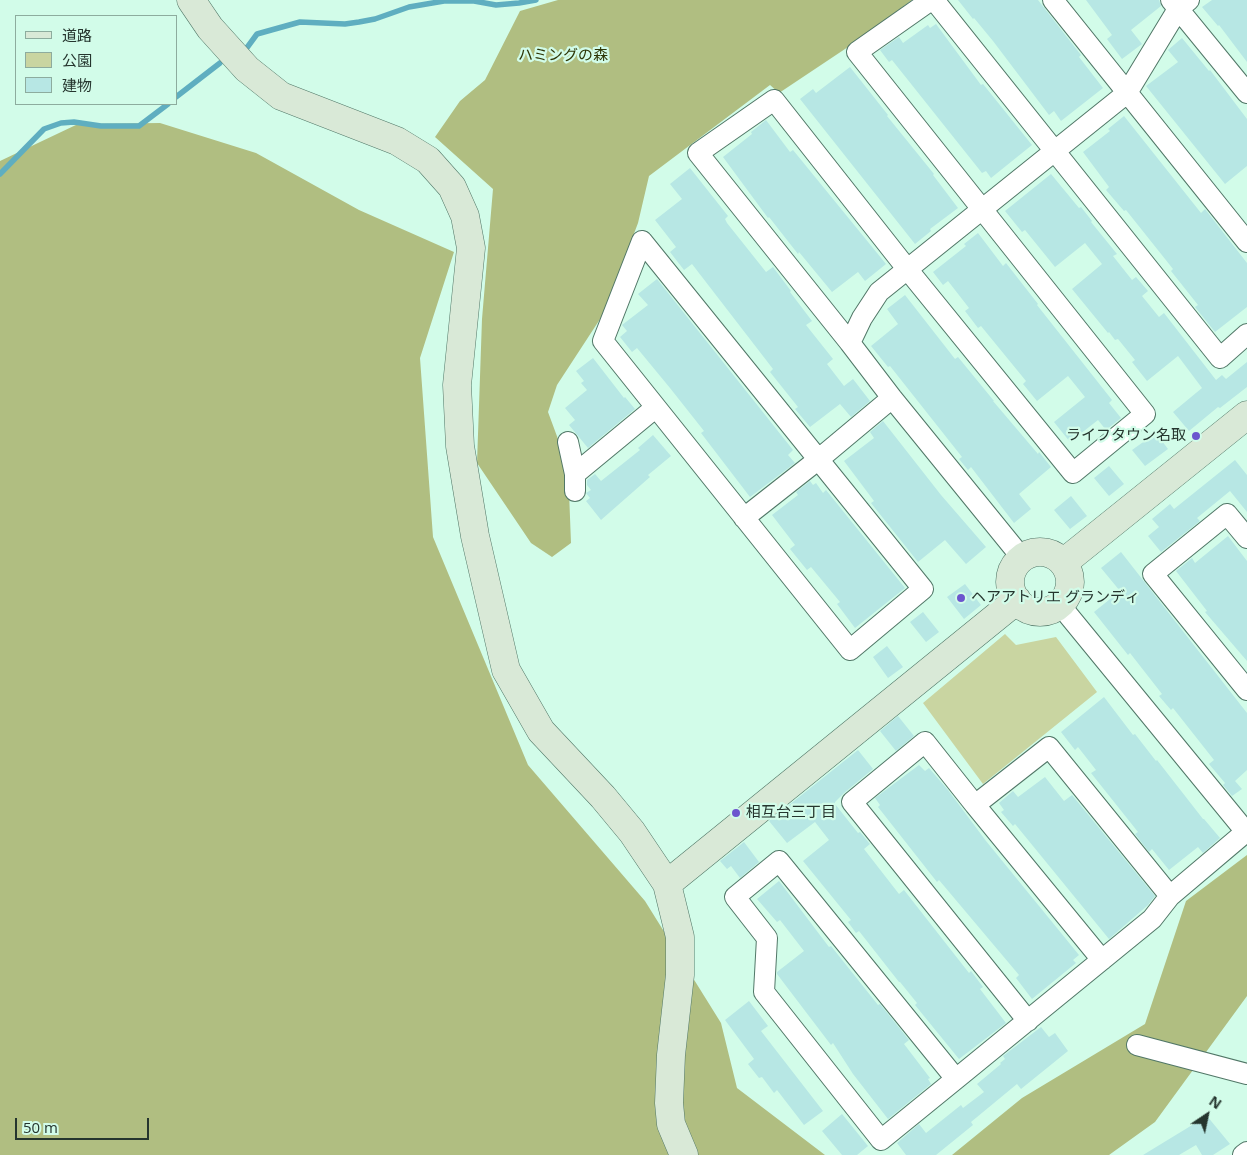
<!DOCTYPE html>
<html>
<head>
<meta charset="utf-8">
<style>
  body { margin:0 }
  #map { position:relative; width:1247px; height:1155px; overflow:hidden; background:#d2fce9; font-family:"Open Sans","Noto Sans JP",sans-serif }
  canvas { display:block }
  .legend { position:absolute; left:15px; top:15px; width:162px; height:90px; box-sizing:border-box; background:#d2fce9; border:1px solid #8dac9e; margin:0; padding:6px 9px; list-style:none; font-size:15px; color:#25352e }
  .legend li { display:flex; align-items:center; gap:10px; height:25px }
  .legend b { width:25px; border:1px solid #8dac9e }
  .north { position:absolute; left:1182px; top:1090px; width:50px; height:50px; -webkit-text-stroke:4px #d2fce9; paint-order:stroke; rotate:34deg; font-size:14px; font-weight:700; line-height:20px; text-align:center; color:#25352e }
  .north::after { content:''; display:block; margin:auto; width:18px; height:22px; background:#25352e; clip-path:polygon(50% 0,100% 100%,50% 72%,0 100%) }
  .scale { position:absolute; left:15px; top:1118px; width:134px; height:22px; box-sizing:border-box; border:2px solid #25352e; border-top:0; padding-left:6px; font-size:15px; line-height:18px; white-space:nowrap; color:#25352e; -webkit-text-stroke:4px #d2fce9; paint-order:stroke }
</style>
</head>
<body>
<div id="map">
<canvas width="1247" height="1155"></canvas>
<ul class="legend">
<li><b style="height:6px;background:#d9e9d7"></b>道路</li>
<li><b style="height:14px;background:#c9d5a1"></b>公園</li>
<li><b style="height:14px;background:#b7e7e4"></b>建物</li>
</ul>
<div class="north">N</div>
<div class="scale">50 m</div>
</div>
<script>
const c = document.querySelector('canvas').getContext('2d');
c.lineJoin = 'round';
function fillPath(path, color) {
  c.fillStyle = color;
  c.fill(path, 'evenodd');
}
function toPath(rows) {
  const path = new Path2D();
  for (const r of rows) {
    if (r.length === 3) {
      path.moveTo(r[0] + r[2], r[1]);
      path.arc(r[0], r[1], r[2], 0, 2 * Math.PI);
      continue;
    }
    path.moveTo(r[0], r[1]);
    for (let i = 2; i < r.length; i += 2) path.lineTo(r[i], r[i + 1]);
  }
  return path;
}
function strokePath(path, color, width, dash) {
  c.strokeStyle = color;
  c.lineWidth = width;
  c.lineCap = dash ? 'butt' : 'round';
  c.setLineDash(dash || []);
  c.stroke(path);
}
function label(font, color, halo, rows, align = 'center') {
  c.font = font + ' "Open Sans","Noto Sans JP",sans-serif';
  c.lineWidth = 4.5;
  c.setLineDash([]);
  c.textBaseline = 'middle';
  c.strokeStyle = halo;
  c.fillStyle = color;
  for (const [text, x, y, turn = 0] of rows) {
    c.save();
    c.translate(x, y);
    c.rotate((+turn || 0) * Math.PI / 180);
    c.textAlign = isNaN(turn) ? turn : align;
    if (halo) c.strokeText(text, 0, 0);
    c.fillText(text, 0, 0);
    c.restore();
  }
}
const green = toPath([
  [1005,634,1016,645,1056,637,1097,692,983,784,923,703]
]);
const forest = toPath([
  [558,0,912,0,854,43,779,93,770,85,649,176,638,223,604,313,557,385,548,412,568,466,571,543,552,557,531,543,477,463,482,319,493,189,435,137,460,101,485,80,520,11],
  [160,123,256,153,359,210,454,252,420,358,433,537,528,765,645,901,721,1023,737,1088,825,1155,0,1155,0,161,78,124],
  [1247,855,1247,996,1155,1122,1109,1155,952,1155,1022,1098,1145,1024,1186,901]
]);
const stream = toPath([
  [246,49,257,34,300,22,345,24,359,22,375,19,409,7,444,1,474,1,496,5,519,3,536,0],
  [176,97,220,63],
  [0,174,44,129,61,123,74,122,101,126,139,126,168,104]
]);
const building = toPath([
  [958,0,1038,0,1081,55,1079,57,1103,88,1061,121,1054,111,1049,115,993,41,974,18,973,19],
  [1086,0,1159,0,1161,6,1131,30,1142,44,1122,59,1107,39,1112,35],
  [1212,0,1247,0,1247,62,1219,25,1218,26,1202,7],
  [936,24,981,85,983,84,1032,145,991,178,986,171,982,173,892,60,889,62,880,50,899,37,903,43,928,25,930,28],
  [1182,38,1209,71,1210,70,1247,119,1247,166,1225,184,1146,86,1178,62,1168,50],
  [850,67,888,115,887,116,934,174,933,175,958,208,930,229,931,231,915,244,800,99,813,89,816,93],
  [1124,116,1201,213,1205,209,1247,263,1247,307,1215,332,1195,307,1198,305,1171,271,1173,269,1126,210,1124,211,1106,190,1109,187,1083,152,1110,131,1108,129],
  [766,120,790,152,793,150,886,264,865,281,858,272,832,292,799,252,798,254,769,217,768,218,723,157,752,134,751,132],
  [690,168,728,216,725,219,727,223,766,272,773,267,791,291,790,292,812,321,806,325,833,359,827,364,844,386,853,379,870,401,851,417,840,404,810,427,795,409,798,407,770,372,773,369,692,264,684,270,670,252,676,247,655,220,682,199,670,184],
  [1051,174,1079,208,1081,207,1092,221,1091,222,1117,254,1113,256,1132,280,1136,277,1148,291,1142,296,1159,317,1164,313,1216,380,1222,375,1226,379,1247,362,1247,387,1220,408,1218,407,1189,431,1173,412,1202,388,1178,356,1147,381,1132,362,1135,360,1118,339,1115,340,1109,332,1108,333,1072,289,1102,264,1085,243,1055,267,1025,230,1022,232,1005,211],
  [978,233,1003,266,1006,263,1038,304,1037,305,1112,400,1109,403,1121,418,1106,430,1098,420,1070,442,1054,422,1085,397,1068,376,1037,401,1023,384,1026,381,981,326,978,328,965,311,969,308,948,281,943,285,933,272,966,246,964,244],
  [657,279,793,450,788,455,795,463,750,497,701,433,704,431,670,388,637,348,632,352,620,337,627,331,622,325,648,305,638,294],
  [905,295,955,359,958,357,994,401,993,401,1038,454,1039,452,1051,467,1019,494,1031,509,1014,523,971,467,968,470,959,459,962,457,890,366,888,367,871,346,898,324,887,309],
  [593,358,624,398,625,397,635,409,588,448,569,425,575,420,565,408,587,390,581,383,584,381,576,371],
  [883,421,941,495,986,547,966,564,945,540,918,562,871,503,874,501,844,461,874,438,870,432],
  [1156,433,1168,449,1145,466,1132,450],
  [653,435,671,456,648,475,650,477,601,520,586,501,590,498,586,493,591,490,587,485,587,480,595,474,601,481,640,450,638,448],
  [1235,460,1247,475,1247,512,1230,491,1197,518,1200,521,1161,552,1148,536,1159,527,1152,519,1170,504,1174,509],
  [1109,466,1124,484,1109,496,1094,478],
  [810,481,813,485,816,483,823,493,826,490,905,588,855,628,837,604,840,602,811,567,807,570,790,549,795,545,772,515,798,495,796,492],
  [1071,496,1087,516,1070,529,1054,510],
  [1228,536,1247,561,1247,661,1205,612,1207,611,1176,571,1192,558,1195,563],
  [1121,552,1247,713,1247,770,1235,781,1242,789,1232,796,1223,785,1225,783,1209,764,1214,760,1173,708,1171,710,1159,696,1162,694,1130,653,1128,655,1094,612,1120,591,1101,568],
  [965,584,981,605,964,619,947,597],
  [923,612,939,632,926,642,910,622],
  [887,646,903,667,888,678,873,657],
  [1104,697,1133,735,1135,734,1156,761,1157,760,1203,819,1204,819,1220,838,1203,853,1198,847,1169,870,1152,849,1149,852,1135,834,1138,832,1091,773,1096,770,1078,747,1075,750,1061,732],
  [898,716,914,736,896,751,880,731],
  [858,750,873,769,844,793,835,802,835,804,858,833,860,832,870,844,864,849,899,894,904,890,969,973,971,971,983,987,980,989,1006,1023,959,1059,915,1005,917,1003,900,982,899,982,859,931,856,933,848,922,851,920,803,861,829,840,815,822,787,843,769,821],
  [919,765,925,771,929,768,948,790,986,841,1079,955,1073,960,1076,963,1032,999,1016,978,1019,975,939,880,937,882,878,807,880,805,875,798],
  [1045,777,1064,801,1072,795,1155,896,1148,905,1109,939,1015,824,1013,826,1001,812,1004,810,999,803,1013,791,1018,797],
  [744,842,759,862,740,878,731,866,727,869,720,861],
  [779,881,829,947,831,946,878,1005,880,1004,909,1040,904,1044,930,1078,928,1079,931,1084,888,1119,853,1074,833,1043,831,1045,777,974,777,972,804,951,780,920,777,922,757,899],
  [749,1001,768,1026,761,1031,823,1111,804,1125,777,1090,774,1093,762,1077,759,1078,748,1064,754,1059,725,1020],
  [1041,1027,1049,1037,1055,1033,1068,1051,1021,1089,1017,1084,971,1122,973,1125,936,1155,906,1155,897,1143,919,1124,926,1133,961,1105,963,1108,984,1092,977,1084,1001,1064,1000,1063,1005,1059,1003,1056],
  [842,1114,868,1146,857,1155,842,1155,822,1131],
  [1207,1116,1230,1144,1213,1155,1202,1155,1196,1145,1179,1155,1143,1155]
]);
const street = toPath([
  [934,0,1220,358,1247,334],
  [1053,0,1247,242],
  [1171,0,1247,93],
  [642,241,923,589,850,650,603,341,642,241],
  [850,343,698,153,774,100,908,270,1073,473,1145,414,857,52,931,0],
  [568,442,575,474,575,491],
  [575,474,655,408],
  [744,518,819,459,892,398],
  [1247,538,1227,514,1153,574,1247,690],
  [1022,558,892,398,850,343,862,318,879,292,1127,93,1178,9,1189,0],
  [1060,605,1246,832],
  [975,805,1102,960],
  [779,861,956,1079,881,1140,764,992,767,938,735,897,779,861],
  [1028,1021,852,802,925,742,975,805,1049,747,1170,896],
  [1137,1045,1247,1074],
  [956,1079,1152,919,1170,896,1247,831],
  [1243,1155,1247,1152]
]);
const secondary = toPath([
  [191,0,210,28,247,69,281,96,397,141,428,160,452,187,465,216,471,248,457,385,460,446,475,536,506,670,541,731,603,797,632,832,667,884,680,937,680,975,671,1055,669,1103,671,1124,684,1155],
  [1040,582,30],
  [1063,563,1247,415],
  [667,884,1017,600]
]);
const markers = [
  [1196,436,5,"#6c55ce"],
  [961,598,5,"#6c55ce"],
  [736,813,5,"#6c55ce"]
];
const parkNames = [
  ["ハミングの森",563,56]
];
const poiNames = [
  ["ライフタウン名取",1186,436,"right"],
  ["ヘアアトリエ グランディ",971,598],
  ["相互台三丁目",746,813]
];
fillPath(green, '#c9d5a1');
fillPath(forest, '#b0be81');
strokePath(stream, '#5faec0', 5.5);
fillPath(building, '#b7e7e4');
strokePath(street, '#517767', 22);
strokePath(secondary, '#517767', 29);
strokePath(street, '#fff', 20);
strokePath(secondary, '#d9e9d7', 28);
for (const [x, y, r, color] of markers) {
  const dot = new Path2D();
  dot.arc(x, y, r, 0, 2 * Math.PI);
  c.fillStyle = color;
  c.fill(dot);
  strokePath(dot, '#d2fce9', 2);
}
label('15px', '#2e3606', '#d2fce9', parkNames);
label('15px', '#25352e', '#d2fce9', poiNames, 'left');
</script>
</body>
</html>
